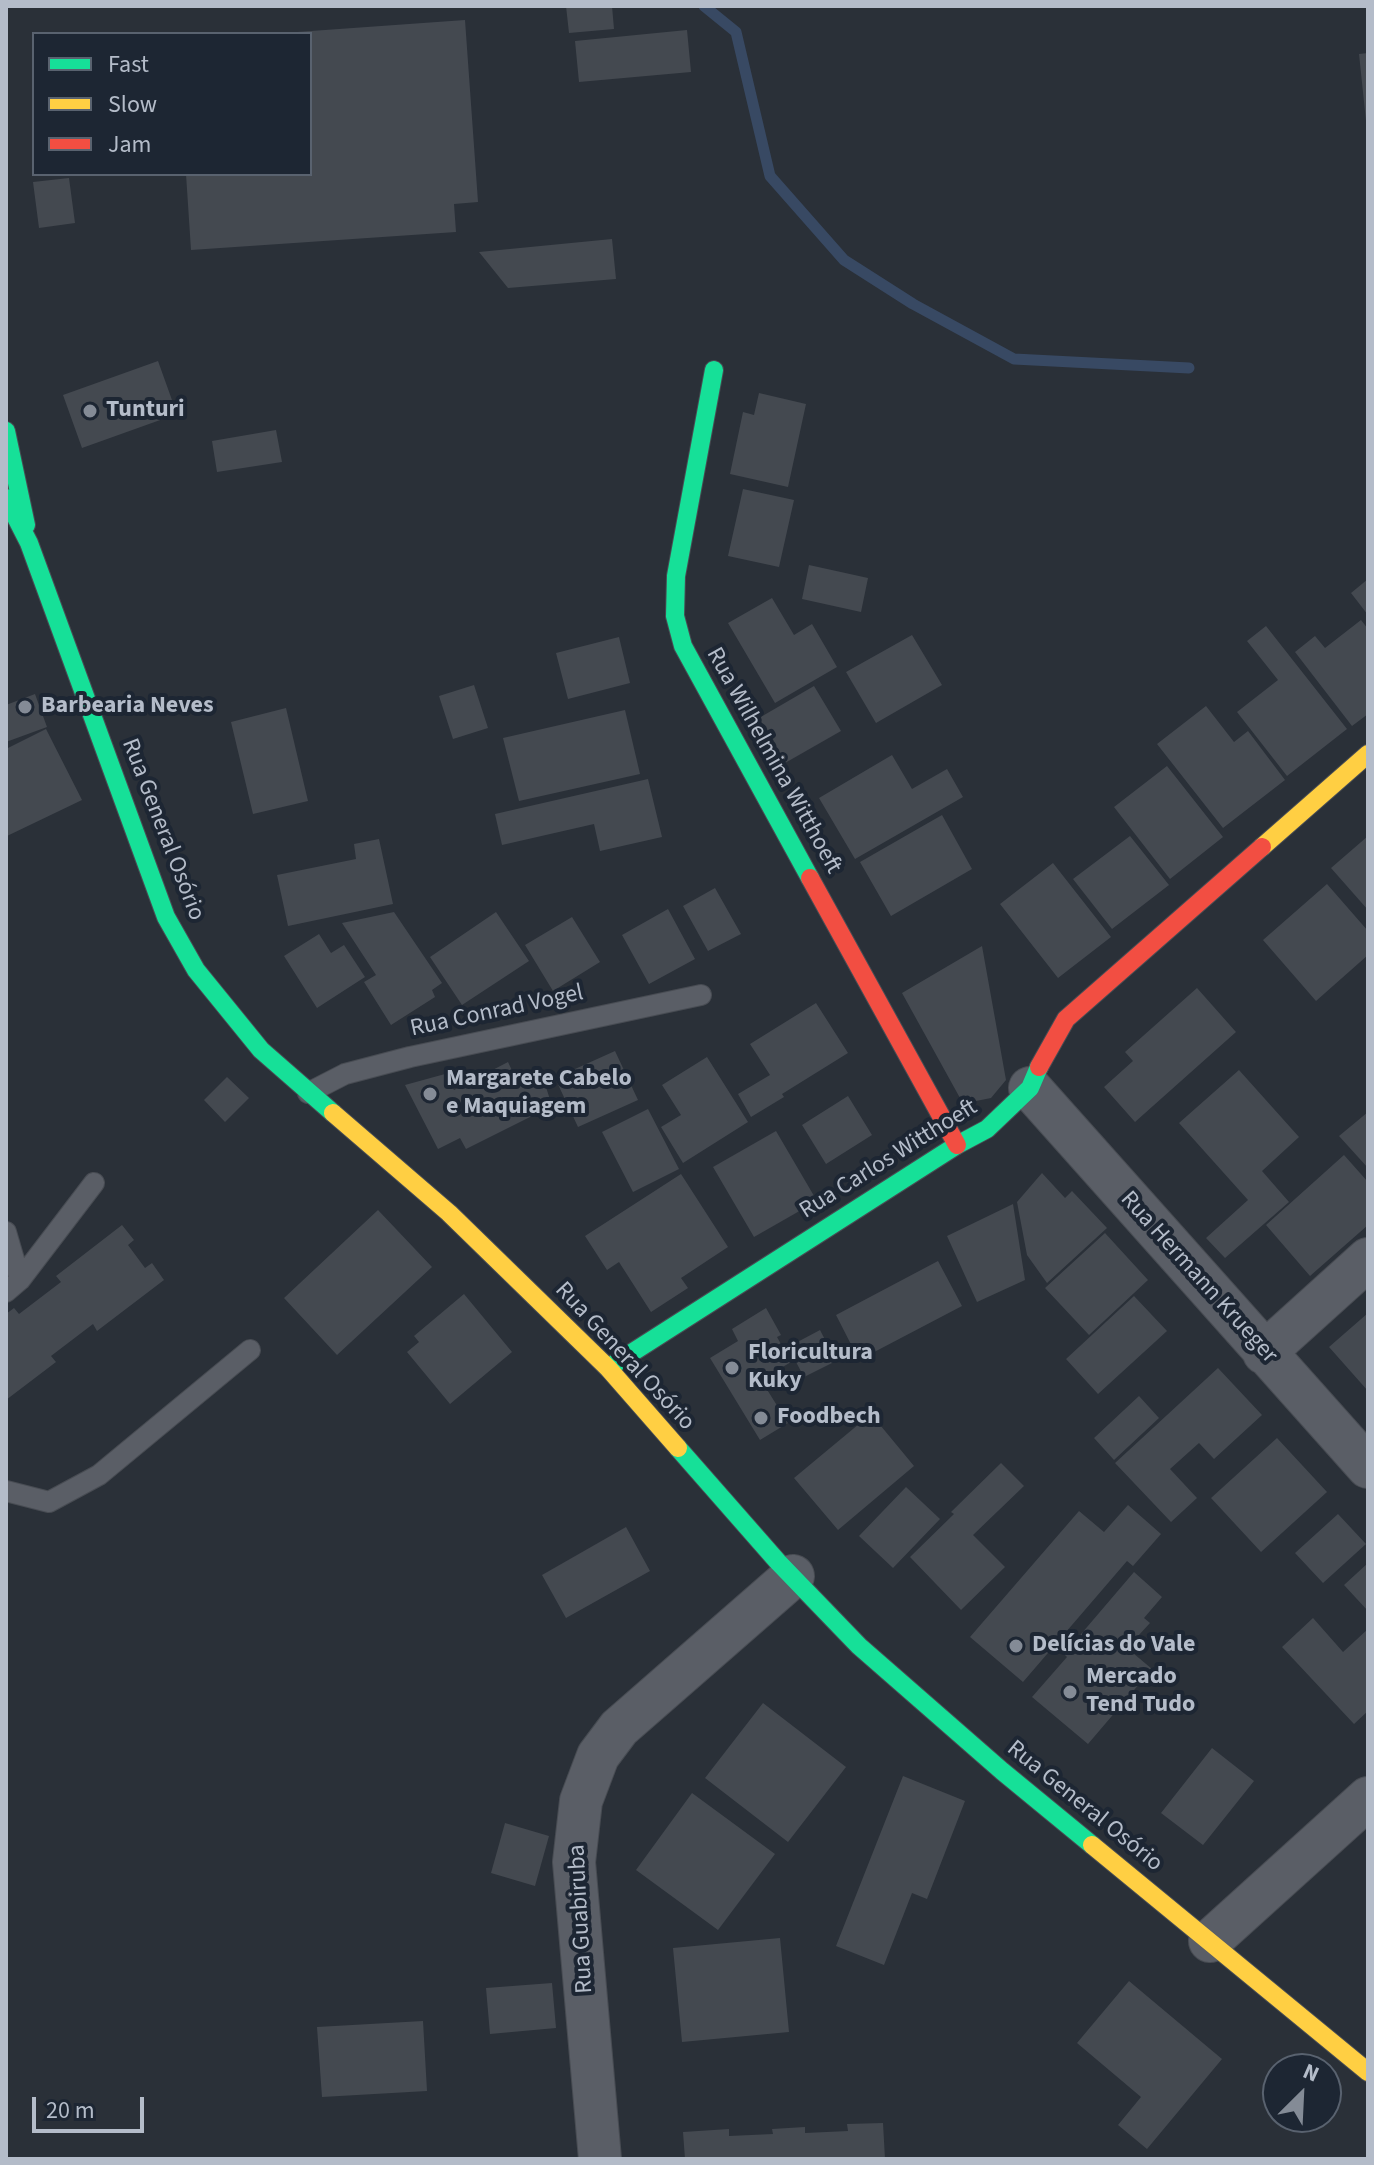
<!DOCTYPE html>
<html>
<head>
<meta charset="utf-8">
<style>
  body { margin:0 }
  #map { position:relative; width:1374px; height:2165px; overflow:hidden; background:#2a3038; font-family:"Source Sans 3",sans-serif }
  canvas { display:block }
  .frame { position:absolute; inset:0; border:8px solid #b4bcc9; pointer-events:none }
  .legend { position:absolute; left:32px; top:32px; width:280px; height:144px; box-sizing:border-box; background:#1d2633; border:2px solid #59626f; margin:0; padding:10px 14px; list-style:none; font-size:24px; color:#b4bcc9 }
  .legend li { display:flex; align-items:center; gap:16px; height:40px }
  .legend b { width:40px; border:2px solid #59626f }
  .north { position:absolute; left:1262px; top:2053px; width:80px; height:80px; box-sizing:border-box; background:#1d2633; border:2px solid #59626f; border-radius:50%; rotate:24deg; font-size:22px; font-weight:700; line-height:32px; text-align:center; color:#b4bcc9 }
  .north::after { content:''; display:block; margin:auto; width:28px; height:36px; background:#848b96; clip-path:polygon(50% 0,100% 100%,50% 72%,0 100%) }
  .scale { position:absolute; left:32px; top:2097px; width:112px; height:36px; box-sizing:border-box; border:4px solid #b4bcc9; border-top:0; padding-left:10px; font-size:24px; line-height:28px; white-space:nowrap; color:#b4bcc9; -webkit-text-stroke:6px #1d2633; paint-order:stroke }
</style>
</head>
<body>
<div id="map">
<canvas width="1374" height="2165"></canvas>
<div class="frame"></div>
<ul class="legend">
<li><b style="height:10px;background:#16e098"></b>Fast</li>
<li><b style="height:10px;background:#ffcf43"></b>Slow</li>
<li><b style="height:10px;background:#f24e42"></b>Jam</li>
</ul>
<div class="north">N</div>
<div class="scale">20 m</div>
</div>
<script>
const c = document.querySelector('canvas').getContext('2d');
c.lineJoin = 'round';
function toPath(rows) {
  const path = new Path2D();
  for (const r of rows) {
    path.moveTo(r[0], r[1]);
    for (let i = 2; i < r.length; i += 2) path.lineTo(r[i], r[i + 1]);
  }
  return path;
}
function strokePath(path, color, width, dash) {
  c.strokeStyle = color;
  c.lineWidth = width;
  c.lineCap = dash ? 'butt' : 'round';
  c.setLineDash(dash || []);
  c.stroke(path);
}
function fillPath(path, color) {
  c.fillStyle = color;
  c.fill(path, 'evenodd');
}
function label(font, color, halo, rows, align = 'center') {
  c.font = font + ' "Source Sans 3",sans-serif';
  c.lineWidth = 8;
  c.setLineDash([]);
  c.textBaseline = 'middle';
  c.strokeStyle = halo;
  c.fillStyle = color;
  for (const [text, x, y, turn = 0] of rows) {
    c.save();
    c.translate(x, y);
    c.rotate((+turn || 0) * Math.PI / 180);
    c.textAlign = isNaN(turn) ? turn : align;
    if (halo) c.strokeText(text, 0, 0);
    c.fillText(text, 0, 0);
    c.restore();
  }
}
const stream = toPath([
  [704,6,736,32,770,176,844,260,913,304,1014,359,1189,368]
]);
const building = toPath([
  [566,6,612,6,614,29,569,33],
  [465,20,478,202,454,204,456,232,191,250,186,174,310,174,310,34,297,34,297,32],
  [687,30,691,72,579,82,575,41],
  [1368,53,1368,121,1366,121,1359,54],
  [69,178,75,223,39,228,33,182],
  [612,239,616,279,508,288,479,252],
  [158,361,177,414,82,448,63,395],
  [759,393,806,404,788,487,730,474,743,412,754,415],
  [276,430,282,462,217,472,212,441],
  [743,489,794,500,779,567,728,556],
  [809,565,868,578,861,612,802,599],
  [1368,579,1368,615,1351,593],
  [772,598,794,635,812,624,837,667,775,703,728,623],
  [1361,620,1368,629,1368,714,1352,726,1295,652,1315,636,1325,648],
  [1266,626,1347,729,1287,776,1237,712,1278,680,1247,641],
  [912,635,942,685,876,723,846,672],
  [619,637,630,683,568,699,556,653],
  [474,685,488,728,453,739,439,696],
  [814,686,841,731,785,763,759,718],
  [35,694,47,727,6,742,6,705],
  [1206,706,1234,742,1248,731,1285,780,1223,828,1157,744],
  [286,708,308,801,253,814,231,722],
  [625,710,640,774,519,801,503,738],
  [46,729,82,800,7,836,6,749],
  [892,755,912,789,947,769,963,797,855,859,819,798],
  [1167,766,1223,837,1170,879,1114,807],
  [648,779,662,837,600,851,594,824,502,845,495,814],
  [942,815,972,869,891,916,860,862],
  [1130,836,1169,885,1112,929,1073,879],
  [1368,836,1368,910,1331,868],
  [379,839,393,904,288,926,277,875,356,859,354,844],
  [1053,863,1111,937,1058,978,1000,904],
  [1327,884,1368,931,1368,955,1316,1001,1263,940],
  [715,888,741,934,708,951,683,906],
  [668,909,695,959,649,984,622,935],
  [394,912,442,983,432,990,435,997,391,1025,364,982,376,975,342,923],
  [496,912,529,961,462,1005,430,957],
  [572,917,600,962,553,991,525,945],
  [319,934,331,953,344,945,365,977,317,1008,284,956],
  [982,946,1006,1080,991,1098,971,1102,960,1098,902,993],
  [1197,988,1236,1032,1135,1122,1104,1087,1133,1061,1125,1052],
  [816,1003,848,1053,782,1094,784,1097,751,1117,738,1094,770,1075,750,1044],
  [615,1051,638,1100,578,1127,555,1078],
  [707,1057,748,1122,683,1163,661,1127,681,1115,662,1085],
  [508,1062,516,1079,540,1068,552,1106,466,1149,460,1138,438,1149,405,1085,445,1074,454,1090],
  [1239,1070,1299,1137,1262,1171,1289,1202,1225,1258,1206,1238,1248,1200,1179,1123],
  [227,1077,249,1098,225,1122,204,1100],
  [848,1096,872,1135,826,1164,802,1125],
  [648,1109,679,1169,633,1192,602,1132],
  [1368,1112,1368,1168,1339,1136],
  [776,1131,817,1201,754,1237,713,1167],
  [1344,1155,1368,1182,1368,1225,1310,1276,1266,1225],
  [1042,1173,1065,1198,1072,1191,1107,1228,1047,1283,1027,1255,1017,1202],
  [681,1174,728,1247,681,1278,688,1288,651,1312,619,1262,607,1270,585,1236],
  [1013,1204,1025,1280,977,1302,947,1236],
  [378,1210,432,1267,337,1355,284,1298],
  [122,1225,134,1240,128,1245,145,1268,152,1263,164,1280,97,1331,93,1324,51,1356,56,1362,6,1400,6,1314,14,1308,19,1314,61,1282,56,1276],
  [1105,1233,1148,1280,1089,1335,1045,1288],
  [938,1261,962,1306,859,1360,836,1315],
  [464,1294,512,1352,450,1404,407,1352,419,1342,414,1336],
  [1134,1296,1167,1331,1098,1394,1066,1359],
  [766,1308,781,1335,777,1337,791,1362,761,1380,788,1423,760,1440,710,1358,738,1341,732,1329],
  [1368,1313,1368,1391,1329,1347],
  [820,1330,836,1361,804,1377,788,1347],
  [1218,1368,1262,1415,1214,1459,1199,1443,1170,1469,1197,1498,1171,1522,1115,1463],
  [1139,1396,1159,1418,1114,1460,1094,1438],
  [871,1414,914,1466,838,1530,794,1478],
  [1277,1438,1327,1492,1261,1552,1211,1498],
  [1001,1463,1024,1486,973,1535,1005,1567,961,1610,910,1557,954,1514,951,1512],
  [906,1487,940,1519,893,1568,859,1536],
  [1128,1505,1161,1534,1133,1566,1127,1561,1023,1682,970,1637,1079,1511,1104,1532],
  [1338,1514,1366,1544,1323,1583,1295,1553],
  [626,1527,650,1571,566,1618,542,1575],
  [1368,1563,1368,1611,1344,1585],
  [1134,1572,1162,1597,1144,1618,1150,1623,1127,1648,1152,1669,1088,1744,1032,1697,1067,1657,1064,1654],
  [1313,1618,1343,1652,1368,1629,1368,1711,1354,1724,1282,1647],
  [763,1703,846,1767,788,1842,705,1778],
  [1212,1748,1254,1781,1203,1845,1161,1813],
  [903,1776,965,1801,927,1899,912,1893,884,1965,836,1946],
  [692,1793,775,1854,718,1930,636,1870],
  [505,1823,549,1836,535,1886,491,1873],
  [780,1938,789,2032,682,2042,673,1948],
  [1129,1981,1222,2059,1147,2149,1118,2125,1141,2097,1077,2043],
  [552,1983,556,2028,490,2034,486,1988],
  [423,2021,427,2091,322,2097,317,2027],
  [883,2123,885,2159,685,2159,683,2132,729,2129,729,2136,773,2134,772,2129,805,2127,805,2133,848,2131,847,2124]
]);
const lane = toPath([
  [308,1093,345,1074,410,1057,701,995],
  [6,1232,20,1280],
  [6,1292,20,1280,94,1183],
  [6,1491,49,1502,99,1475,250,1350]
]);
const street = toPath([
  [1030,1088,1368,1467],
  [1264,1353,1368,1259],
  [1210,1941,1368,1798],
  [600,2159,574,1862,581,1801,598,1756,619,1728,793,1576]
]);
const fast = toPath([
  [714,370,676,576,675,616,683,646,810,878],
  [6,431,26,525],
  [6,498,29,543,166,917,196,970,261,1050,333,1113],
  [608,1368,957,1145,987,1129,1030,1088,1039,1067],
  [678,1448,778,1562,859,1646,1002,1771,1092,1845]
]);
const slow = toPath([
  [1262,847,1368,754],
  [333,1113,449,1213,608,1368,678,1448],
  [1092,1845,1368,2072]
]);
const jam = toPath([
  [810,878,957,1145],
  [1039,1067,1066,1019,1262,847]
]);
const markers = [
  [90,411,8,"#848b96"],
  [25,707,8,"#848b96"],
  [430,1094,8,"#848b96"],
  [732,1368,8,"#848b96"],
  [761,1418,8,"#848b96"],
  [1016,1646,8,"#848b96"],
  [1070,1692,8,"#848b96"]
];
const poiNames = [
  ["Tunturi",106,411],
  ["Barbearia Neves",41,707],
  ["Margarete Cabelo",446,1080],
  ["e Maquiagem",446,1108],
  ["Floricultura",748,1354],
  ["Kuky",748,1382],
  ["Foodbech",777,1418],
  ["Delícias do Vale",1032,1646],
  ["Mercado",1086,1678],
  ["Tend Tudo",1086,1706]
];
const streetNames = [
  ["Rua Wilhelmina Witthoeft",773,761,61],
  ["Rua General Osório",162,830,69],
  ["Rua Conrad Vogel",497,1012,-12],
  ["Rua Carlos Witthoeft",889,1160,-32],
  ["Rua Hermann Krueger",1198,1278,48],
  ["Rua General Osório",624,1357,47],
  ["Rua General Osório",1084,1807,39],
  ["Rua Guabiruba",582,1919,-93]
];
strokePath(stream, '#384963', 11);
fillPath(building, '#444950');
strokePath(lane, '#484c53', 22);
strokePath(street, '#484c53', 44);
strokePath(fast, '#484c53', 20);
strokePath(slow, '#484c53', 20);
strokePath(jam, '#484c53', 20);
strokePath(lane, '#5a5e66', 20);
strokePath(street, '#5a5e66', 42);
strokePath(fast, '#16e098', 18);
strokePath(slow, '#ffcf43', 18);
strokePath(jam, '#f24e42', 18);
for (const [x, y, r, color] of markers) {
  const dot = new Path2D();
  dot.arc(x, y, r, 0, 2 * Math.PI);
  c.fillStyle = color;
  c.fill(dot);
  strokePath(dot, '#1d2633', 3);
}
label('bold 24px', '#b4bcc9', '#1d2633', poiNames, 'left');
label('24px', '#b4bcc9', '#1d2633', streetNames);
</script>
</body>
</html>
